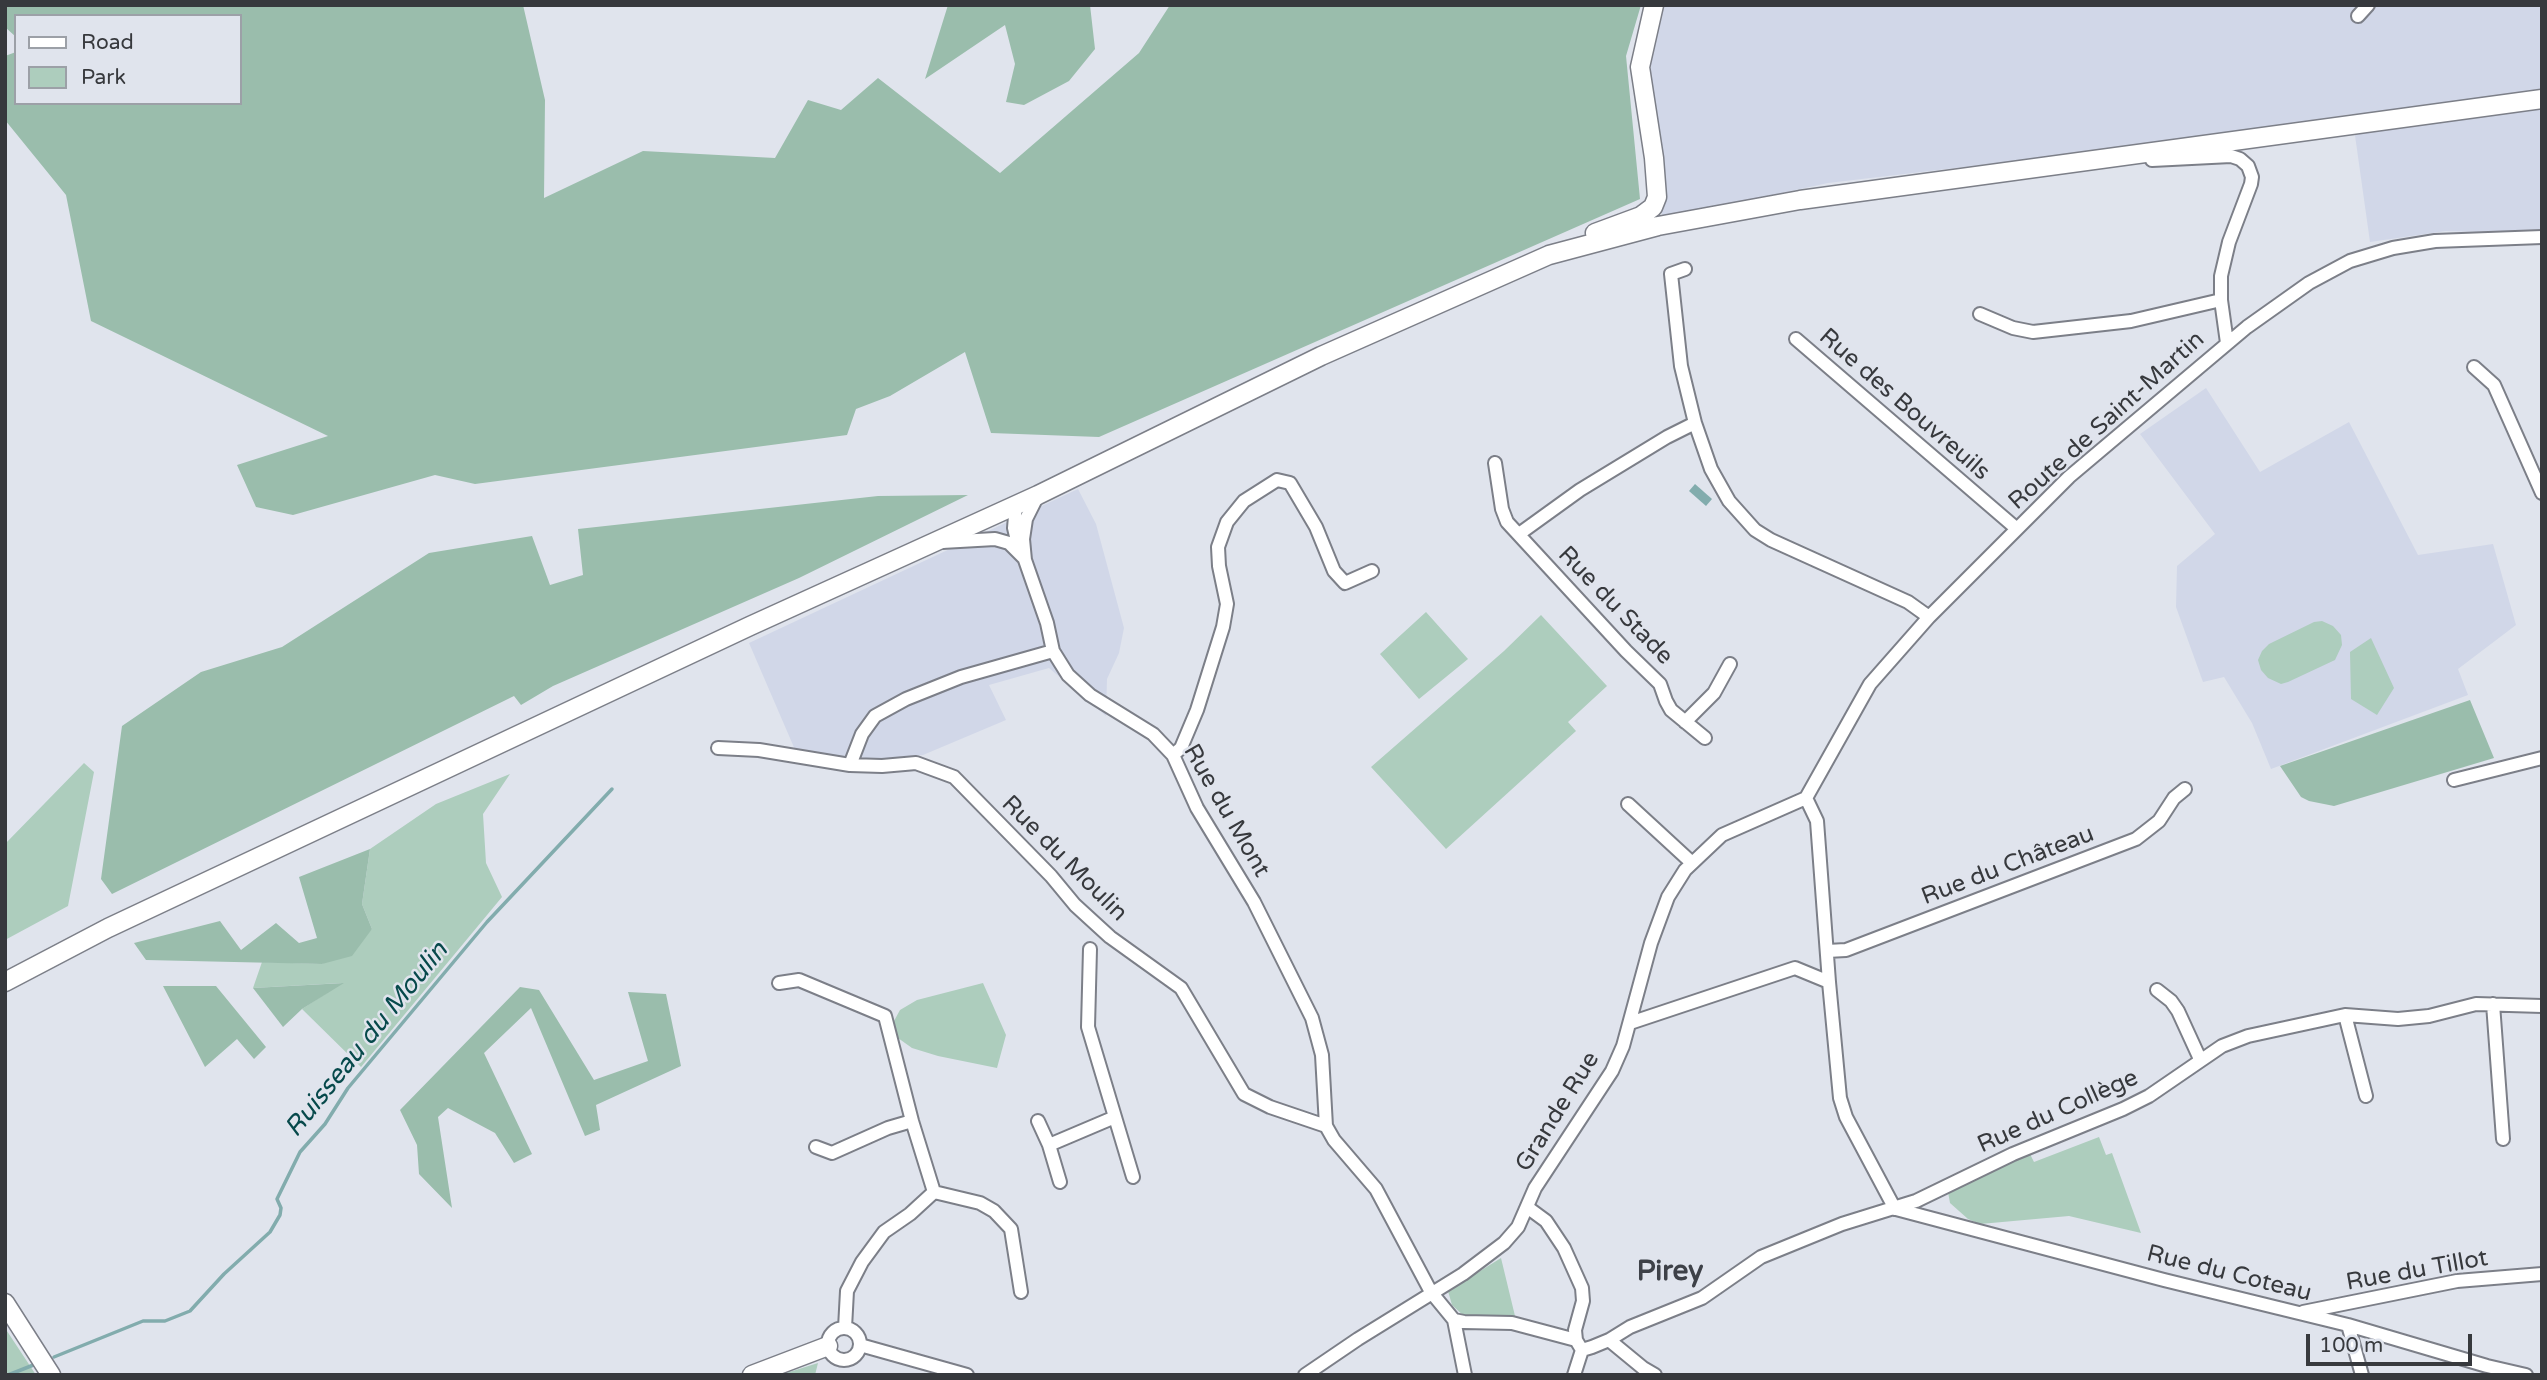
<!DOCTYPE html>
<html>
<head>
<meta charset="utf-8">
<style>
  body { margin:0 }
  #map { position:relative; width:2547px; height:1380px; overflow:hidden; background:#e0e4ed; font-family:"Varela Round",sans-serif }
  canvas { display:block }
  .frame { position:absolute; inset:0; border:7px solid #37393d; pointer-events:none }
  .legend { position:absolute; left:14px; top:14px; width:228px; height:91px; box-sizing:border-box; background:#e0e4ed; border:2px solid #9ca0a7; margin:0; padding:9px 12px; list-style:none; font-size:21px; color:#37393d }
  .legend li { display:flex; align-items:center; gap:14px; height:35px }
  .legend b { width:35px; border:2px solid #9ca0a7 }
  .scale { position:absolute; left:2306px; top:1334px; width:166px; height:32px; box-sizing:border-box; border:4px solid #37393d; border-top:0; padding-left:9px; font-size:21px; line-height:24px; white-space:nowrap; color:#37393d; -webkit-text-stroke:5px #e0e4ed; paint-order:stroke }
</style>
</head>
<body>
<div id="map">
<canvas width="2547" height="1380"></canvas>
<div class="frame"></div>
<ul class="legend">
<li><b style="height:9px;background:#fff"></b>Road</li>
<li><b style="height:19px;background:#adcdbd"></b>Park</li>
</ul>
<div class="scale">100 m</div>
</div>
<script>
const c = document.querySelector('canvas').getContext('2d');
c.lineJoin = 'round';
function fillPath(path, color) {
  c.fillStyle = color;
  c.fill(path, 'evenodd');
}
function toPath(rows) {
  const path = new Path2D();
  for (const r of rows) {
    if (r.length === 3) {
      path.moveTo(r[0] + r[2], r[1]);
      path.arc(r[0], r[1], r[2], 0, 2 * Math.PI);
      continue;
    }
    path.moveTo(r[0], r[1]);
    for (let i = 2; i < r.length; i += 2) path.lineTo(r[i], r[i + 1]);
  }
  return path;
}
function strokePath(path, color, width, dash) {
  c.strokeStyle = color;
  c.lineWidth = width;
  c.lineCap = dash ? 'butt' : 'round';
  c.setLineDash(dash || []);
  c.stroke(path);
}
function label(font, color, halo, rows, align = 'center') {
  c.font = font + ' "Varela Round",sans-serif';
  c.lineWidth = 5;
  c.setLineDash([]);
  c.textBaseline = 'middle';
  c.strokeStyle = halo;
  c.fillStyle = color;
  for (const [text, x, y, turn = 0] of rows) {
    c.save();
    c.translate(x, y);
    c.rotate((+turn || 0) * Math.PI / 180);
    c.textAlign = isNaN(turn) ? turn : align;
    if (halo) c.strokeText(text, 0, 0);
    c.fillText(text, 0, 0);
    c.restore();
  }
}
const built = toPath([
  [1661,5,2542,5,2542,234,2446,231,2370,242,2352,114,2142,146,1828,183,1662,219,1662,201,1650,62],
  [2206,388,2260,472,2349,422,2418,555,2493,544,2516,625,2458,669,2468,695,2271,769,2252,723,2224,677,2203,682,2176,607,2177,566,2215,534,2140,434],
  [1078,489,1096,524,1124,628,1119,653,1107,679,1106,716,1049,668,989,685,1006,720,923,755,878,759,796,752,749,643]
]);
const green = toPath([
  [1426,612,1468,659,1419,699,1380,654],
  [1541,615,1607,686,1568,722,1576,731,1446,849,1371,767,1504,651],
  [2322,621,2333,626,2341,635,2342,645,2335,660,2288,682,2281,684,2268,678,2261,670,2258,660,2262,651,2269,644,2314,622],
  [2371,638,2394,688,2377,715,2351,699,2350,652],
  [84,763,94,772,68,906,5,940,5,844],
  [510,774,483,814,486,863,502,897,361,1067,302,1009,342,983,253,988,262,962,322,964,372,929,362,904,370,849,436,804],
  [983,983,1006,1035,997,1068,938,1056,912,1048,898,1038,894,1021,900,1010,917,1000],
  [2099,1137,2106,1155,2112,1153,2141,1233,2069,1216,1980,1224,1968,1219,1950,1203,1948,1192,2029,1152,2034,1162],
  [1501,1258,1515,1316,1465,1317,1452,1305,1448,1291],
  [5,1328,36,1375,5,1375],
  [818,1363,815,1375,780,1375]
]);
const forest = toPath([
  [5,5,523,5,545,100,544,198,643,151,775,158,808,100,841,110,878,78,1000,173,1139,53,1170,5,1641,5,1626,56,1640,199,1099,437,991,433,965,352,890,396,856,409,847,435,475,484,435,475,293,515,256,507,237,465,328,436,91,321,66,195,5,120,5,56,16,52,16,103,240,103,240,16,16,16,16,37,5,27],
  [948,5,1090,5,1095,49,1069,81,1024,105,1006,102,1015,64,1005,25,925,79],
  [968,495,799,578,553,686,521,705,514,696,112,894,101,879,122,726,201,672,282,647,429,553,532,536,550,585,583,575,578,529,878,496],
  [2470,700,2494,758,2334,806,2309,801,2301,797,2280,766],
  [370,849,362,904,372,929,352,956,322,964,146,960,134,943,220,921,241,950,276,923,299,943,317,938,299,877],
  [344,983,302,1009,283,1027,253,988],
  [163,986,216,986,266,1047,254,1059,237,1039,205,1067],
  [520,987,539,990,594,1080,648,1061,628,992,666,994,681,1066,596,1105,600,1130,585,1136,531,1008,484,1053,532,1154,514,1163,495,1133,448,1108,438,1117,452,1208,419,1174,417,1145,400,1110]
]);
const water = toPath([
  [1695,484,1712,499,1706,506,1689,491]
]);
const stream = toPath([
  [54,1357,143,1321,165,1321,190,1311,224,1274,270,1232,280,1215,281,1208,277,1199,300,1152,325,1124,348,1088,487,922,612,789],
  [8,1375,36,1364]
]);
const street = toPath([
  [2358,16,2368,5],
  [2152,160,2231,156,2240,159,2248,166,2252,177,2251,184,2229,242,2221,276,2221,300,2227,343],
  [1685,269,1671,274,1681,366,1695,423,1711,469,1729,501,1755,530,1771,540,1908,602,1929,617],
  [1980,314,2013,328,2033,332,2131,321,2221,300],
  [1796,339,2017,529],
  [2474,367,2494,385,2542,493],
  [1495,463,1502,509,1507,522,1626,651,1660,684,1666,701,1671,710,1705,738],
  [1038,495,1026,519,1023,539,1025,560,1047,623,1053,651,1068,675,1090,695,1153,734,1173,755,1197,808,1254,902,1312,1018,1322,1055,1326,1126,1334,1140,1376,1189,1431,1292,1454,1320,1464,1322,1512,1323,1576,1340,1582,1350,1592,1347,1609,1340,1630,1327,1702,1298,1761,1257,1842,1224,1916,1201,2013,1154,2123,1109,2149,1096,2222,1046,2248,1036,2345,1015,2398,1019,2429,1016,2476,1004,2542,1006],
  [1016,504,1014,528,1018,545],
  [1519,534,1580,490,1667,437,1695,423],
  [942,542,995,539,1009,543,1025,559],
  [1685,722,1714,693,1730,664],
  [718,748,759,750,850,765,882,766,916,763,954,777,1051,876,1075,905,1110,937,1181,988,1244,1094,1270,1107,1326,1126],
  [1173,755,1181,748,1197,710,1223,627,1227,604,1219,566,1218,547,1227,522,1244,501,1277,480,1290,483,1316,527,1334,571,1345,583,1372,571],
  [850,765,862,734,875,716,906,699,961,677,1053,651],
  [2454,780,2542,758],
  [1806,798,1870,684,1929,617,2069,477,2247,327,2309,283,2350,261,2393,248,2435,241,2542,237],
  [1806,798,1817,821,1829,982,1840,1098,1846,1117,1895,1209],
  [1628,804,1691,862],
  [1090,949,1088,1027,1133,1177],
  [1827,951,1846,950,2136,839,2159,821,2174,798,2185,789],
  [779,983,799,980,885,1016,912,1121,934,1192,910,1214,884,1232,862,1262,847,1291,845,1328],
  [2157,990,2171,1001,2178,1011,2200,1059],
  [2493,1004,2503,1139],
  [2345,1015,2366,1096],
  [1630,1023,1795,968,1829,982],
  [1038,1121,1049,1145],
  [816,1147,832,1153,888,1128,912,1121],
  [1060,1182,1049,1145,1115,1117],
  [934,1192,980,1203,994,1211,1011,1229,1021,1292],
  [1527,1207,1546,1221,1564,1248,1582,1288,1583,1301,1575,1330,1576,1340],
  [1896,1209,2164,1280,2348,1325,2487,1366,2526,1375],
  [2303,1312,2457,1281,2542,1274],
  [1454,1320,1465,1375],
  [2348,1325,2362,1375],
  [844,1344,16],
  [1609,1340,1643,1368,1655,1375],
  [860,1345,967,1375],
  [1305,1375,1358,1339,1463,1274,1504,1243,1518,1227,1535,1188,1612,1071,1623,1046,1651,943,1668,897,1685,870,1722,835,1806,798],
  [1574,1375,1582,1350]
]);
const secondary = toPath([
  [1595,233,1641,216,1653,207,1657,197,1654,158,1640,67,1654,5],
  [5,982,108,928,750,626,1038,495,1321,356,1549,255,1658,226,1800,200,2542,99],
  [5,1303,51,1375],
  [752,1375,828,1346]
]);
const streetNames = [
  ["Rue des Bouvreuils",1904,405,41],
  ["Route de Saint-Martin",2107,421,-42],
  ["Rue du Stade",1615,606,46],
  ["Rue du Mont",1226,811,60],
  ["Rue du Moulin",1064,859,45],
  ["Rue du Château",2008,866,-21],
  ["Grande Rue",1558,1112,-58],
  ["Rue du Collège",2058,1112,-24],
  ["Rue du Tillot",2417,1271,-10],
  ["Rue du Coteau",2229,1274,14]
];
const waterNames = [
  ["Ruisseau du Moulin",367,1040,-51]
];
const quarterNames = [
  ["Pirey",1670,1273]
];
fillPath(built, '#d1d7e8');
fillPath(green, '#adcdbd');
fillPath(forest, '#9abdac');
fillPath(water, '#82acad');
strokePath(stream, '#82acad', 3.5);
strokePath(street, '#7c7f88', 16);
strokePath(secondary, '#7c7f88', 21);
strokePath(street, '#fff', 12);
strokePath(secondary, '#fff', 18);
label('24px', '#37393d', '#e0e4ed', streetNames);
label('italic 26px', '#07494b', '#e0e4ed', waterNames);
label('bold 28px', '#3e4148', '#e0e4ed', quarterNames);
</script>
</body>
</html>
